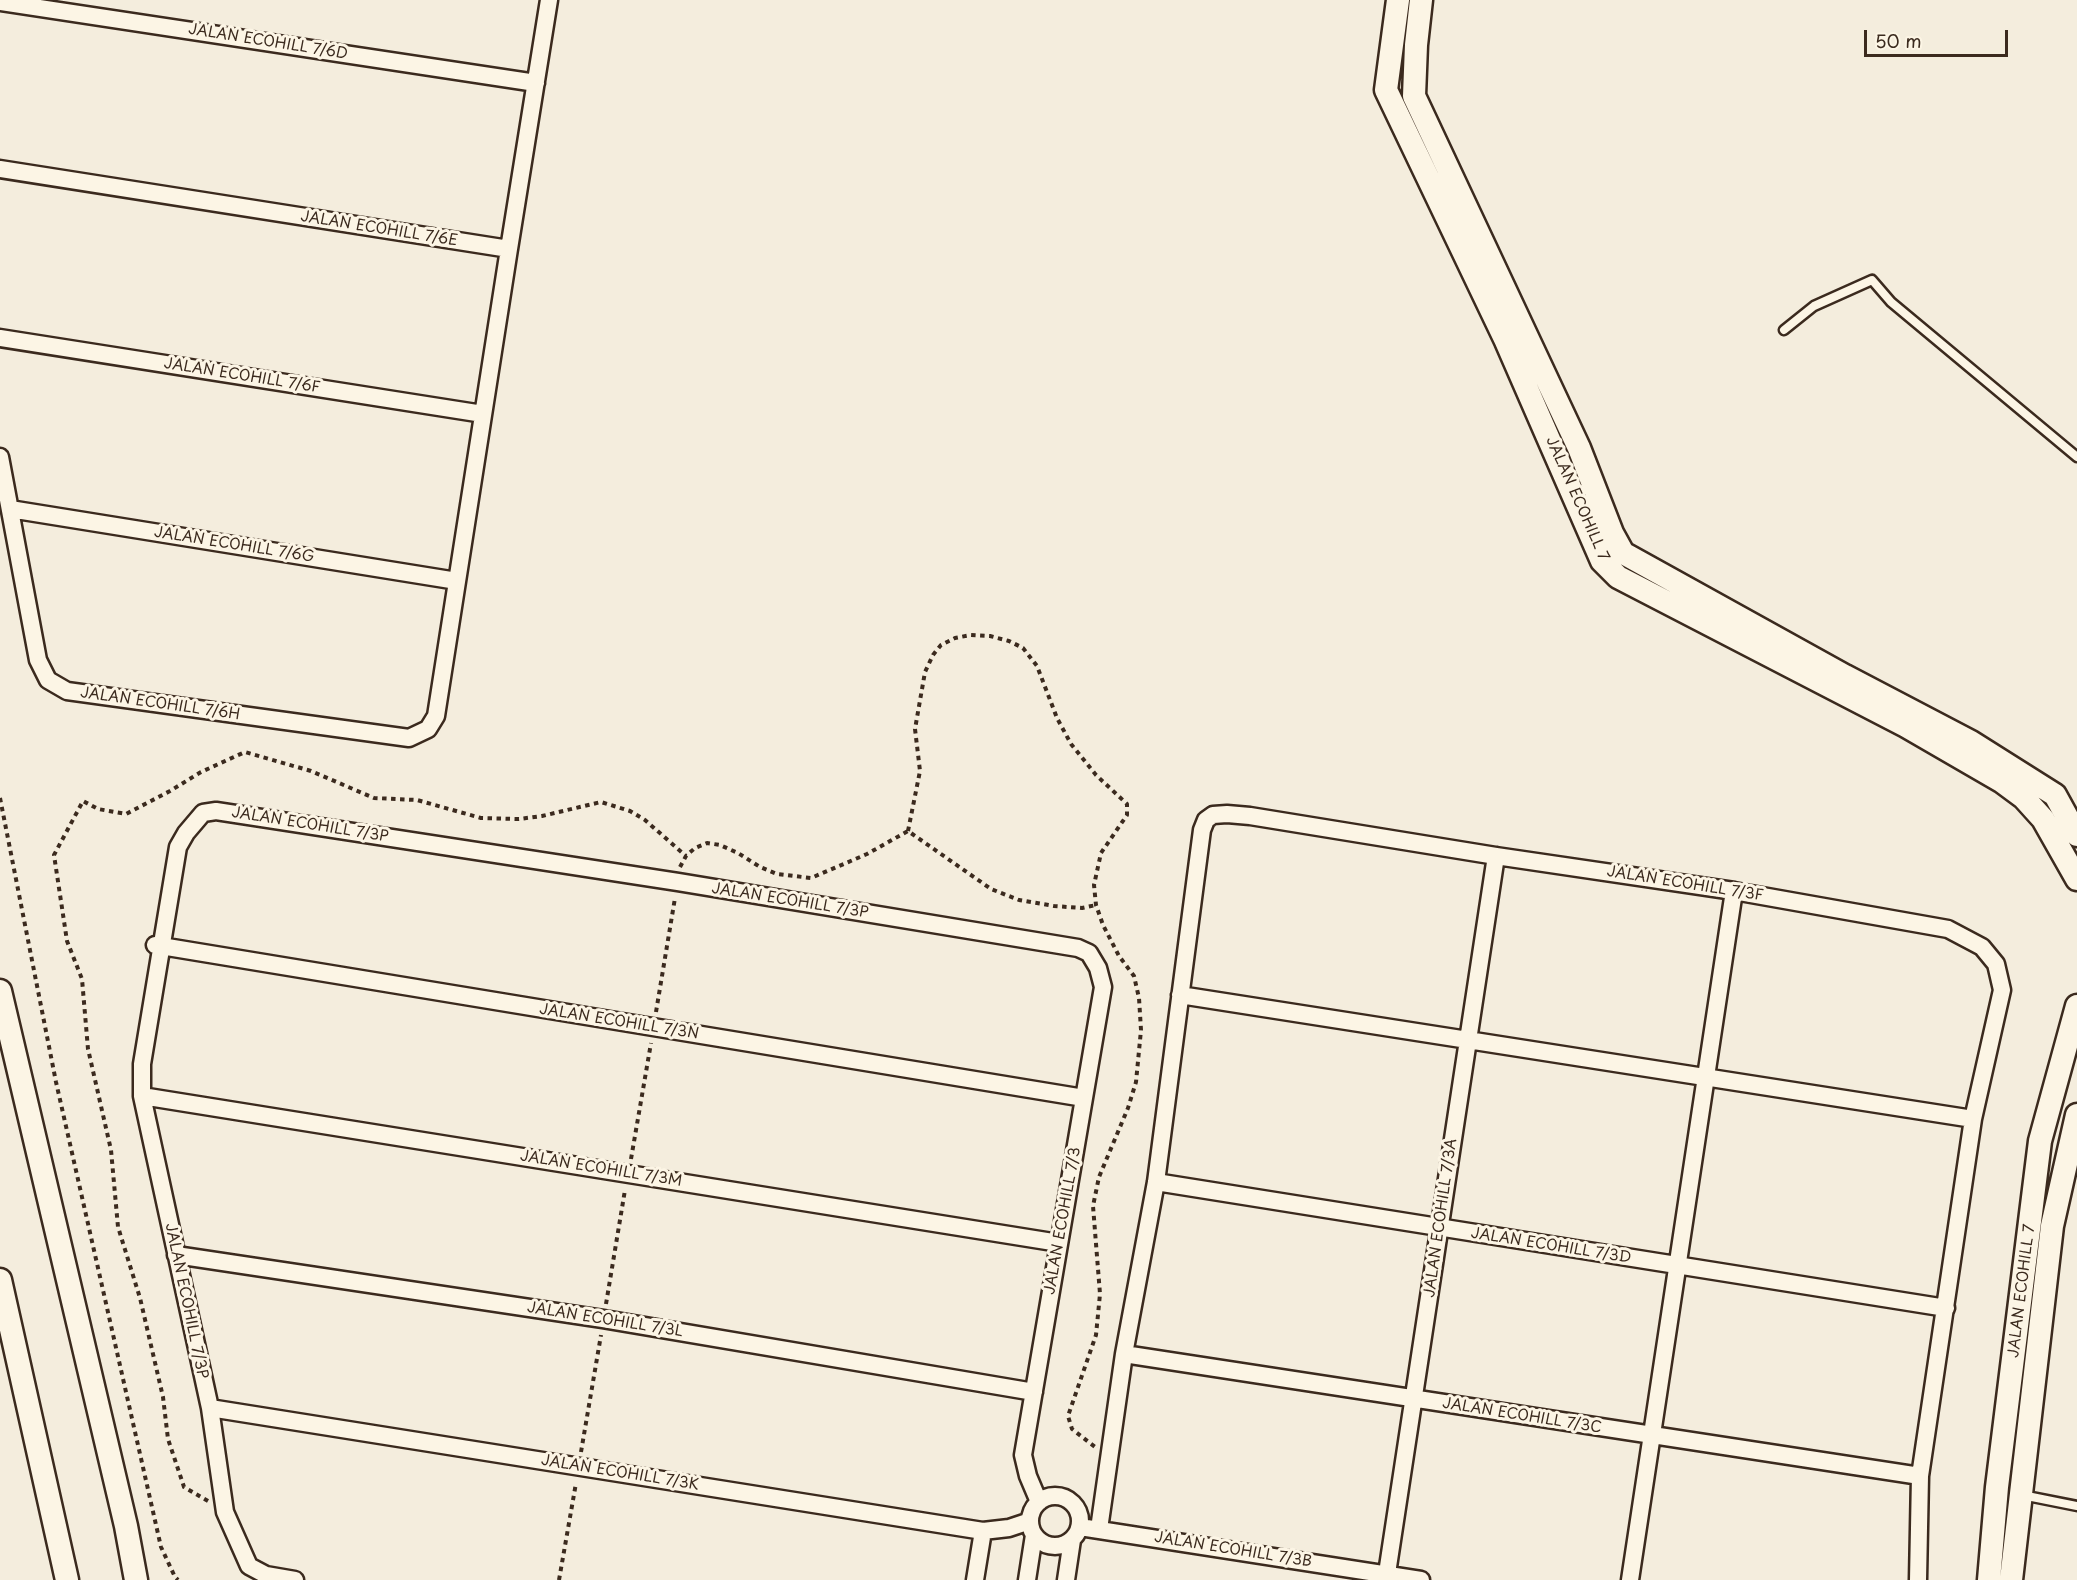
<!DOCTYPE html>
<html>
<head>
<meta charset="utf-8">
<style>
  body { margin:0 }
  #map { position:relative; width:2077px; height:1580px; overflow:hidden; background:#f4eddd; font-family:"Playpen Sans",sans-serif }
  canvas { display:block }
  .scale { position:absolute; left:1864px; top:30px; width:144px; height:27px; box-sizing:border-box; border:3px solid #3b2a1e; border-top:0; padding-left:8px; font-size:18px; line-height:21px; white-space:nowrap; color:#3b2a1e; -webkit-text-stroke:4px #fcf5e5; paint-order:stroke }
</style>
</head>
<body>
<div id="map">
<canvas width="2077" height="1580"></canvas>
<div class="scale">50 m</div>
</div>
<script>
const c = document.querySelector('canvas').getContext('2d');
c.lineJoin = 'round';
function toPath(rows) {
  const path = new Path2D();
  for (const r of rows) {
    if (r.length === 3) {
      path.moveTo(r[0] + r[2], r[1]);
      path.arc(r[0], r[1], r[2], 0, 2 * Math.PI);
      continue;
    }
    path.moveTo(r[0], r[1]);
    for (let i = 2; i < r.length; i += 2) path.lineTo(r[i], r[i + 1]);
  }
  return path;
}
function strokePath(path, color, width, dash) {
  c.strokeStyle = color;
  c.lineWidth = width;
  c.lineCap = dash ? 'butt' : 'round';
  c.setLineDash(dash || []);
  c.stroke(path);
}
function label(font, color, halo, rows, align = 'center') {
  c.font = font + ' "Playpen Sans",sans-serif';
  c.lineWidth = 6;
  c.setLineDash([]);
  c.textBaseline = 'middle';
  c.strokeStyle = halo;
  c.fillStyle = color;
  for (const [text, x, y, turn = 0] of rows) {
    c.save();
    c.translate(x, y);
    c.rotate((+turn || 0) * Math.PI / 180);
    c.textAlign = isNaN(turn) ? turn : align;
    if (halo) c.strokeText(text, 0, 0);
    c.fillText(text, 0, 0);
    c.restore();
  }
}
const path = toPath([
  [0,798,56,1082,161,1547,175,1577,178,1580],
  [908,831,920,771,915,729,925,672,933,655,941,645,955,638,971,635,990,636,1009,641,1023,648,1037,666,1057,718,1071,744,1096,775,1127,804,1127,815,1101,853,1094,885,1096,905,1103,925,1119,956,1134,976,1139,998,1141,1030,1136,1082,1128,1108,1099,1177,1093,1206,1100,1294,1096,1335,1068,1416,1072,1429,1095,1447],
  [680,867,686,856,695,848,707,843,720,845,738,853,760,867,777,874,811,878,867,854,908,831,991,889,1019,900,1054,906,1082,908,1096,905],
  [656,1012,675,898],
  [631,1159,651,1043],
  [606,1304,625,1190],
  [581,1452,601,1335],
  [208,1501,184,1487,168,1439,163,1397,140,1298,118,1227,111,1150,88,1049,82,979,67,941,54,855,83,801,98,809,126,814,170,791,201,772,245,752,311,771,374,798,417,800,481,818,519,819,542,816,601,802,630,811,645,820,686,856],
  [559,1580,576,1483]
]);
const lane = toPath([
  [1784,330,1814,306,1872,280,1891,302,2077,457],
  [2022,1495,2077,1506]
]);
const street = toPath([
  [0,2,536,83],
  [0,169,509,249,549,0],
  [0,338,483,414],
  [0,457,38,660,48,680,67,691,409,738,428,729,436,716,509,249],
  [10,509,457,581],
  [155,945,1084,1098],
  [1180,995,1973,1119],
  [142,1096,1059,1243],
  [1156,1182,1946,1308],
  [176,1255,603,1319,1034,1392],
  [1124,1354,1920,1476],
  [210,1408,983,1531,1009,1528,1030,1521],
  [1055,1521,25],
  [1080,1527,1421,1580],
  [1099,1529,1124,1354,1156,1182,1202,830,1206,820,1213,815,1227,814,1250,816,1496,856,1734,891,1948,929,1982,947,1996,964,2002,990,1973,1119,1920,1476,1918,1580],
  [295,1580,266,1575,249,1566,225,1512,210,1408,142,1096,142,1064,178,847,186,833,203,813,216,811,678,882,1078,948,1089,953,1098,968,1103,987,1023,1455,1028,1476,1039,1502],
  [975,1580,983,1531],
  [1027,1580,1034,1535],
  [1066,1580,1072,1540],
  [1386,1580,1496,856],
  [1630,1580,1734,891]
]);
const secondary = toPath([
  [1398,0,1386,90,1506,341,1602,561,1618,577,1906,726,2001,781,2024,798,2043,819,2077,879],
  [1421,0,1416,45,1414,96,1579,448,1612,533,1623,553,1845,676,1971,742,2055,795,2077,835],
  [0,991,126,1526,136,1580],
  [0,1280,67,1580],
  [1989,1580,1997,1487,2040,1141,2077,1006],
  [2011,1580,2052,1226,2077,1115]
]);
const streetNames = [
  ["JALAN ECOHILL 7/6D",268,42,9],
  ["JALAN ECOHILL 7/6E",379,229,9],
  ["JALAN ECOHILL 7/6F",242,376,9],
  ["JALAN ECOHILL 7",1577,499,66],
  ["JALAN ECOHILL 7/6G",234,545,9],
  ["JALAN ECOHILL 7/6H",160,704,8],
  ["JALAN ECOHILL 7/3P",310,825,9],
  ["JALAN ECOHILL 7/3F",1685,884,9],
  ["JALAN ECOHILL 7/3P",790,901,9],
  ["JALAN ECOHILL 7/3N",619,1022,9],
  ["JALAN ECOHILL 7/3M",601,1169,9],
  ["JALAN ECOHILL 7/3A",1441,1218,-82],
  ["JALAN ECOHILL 7/3",1063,1221,-80],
  ["JALAN ECOHILL 7/3D",1551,1246,9],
  ["JALAN ECOHILL 7",2022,1291,-83],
  ["JALAN ECOHILL 7/3P",186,1301,78],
  ["JALAN ECOHILL 7/3L",605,1320,9],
  ["JALAN ECOHILL 7/3C",1522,1416,9],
  ["JALAN ECOHILL 7/3K",620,1473,9],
  ["JALAN ECOHILL 7/3B",1233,1550,9]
];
strokePath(lane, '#3b2a1e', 13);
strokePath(street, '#3b2a1e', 21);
strokePath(secondary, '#3b2a1e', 27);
strokePath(path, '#3b2a1e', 4, [4.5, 4.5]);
strokePath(lane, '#fcf5e5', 8);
strokePath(street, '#fcf5e5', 16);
strokePath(secondary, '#fcf5e5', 22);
label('15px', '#3b2a1e', '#fcf5e5', streetNames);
</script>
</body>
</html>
